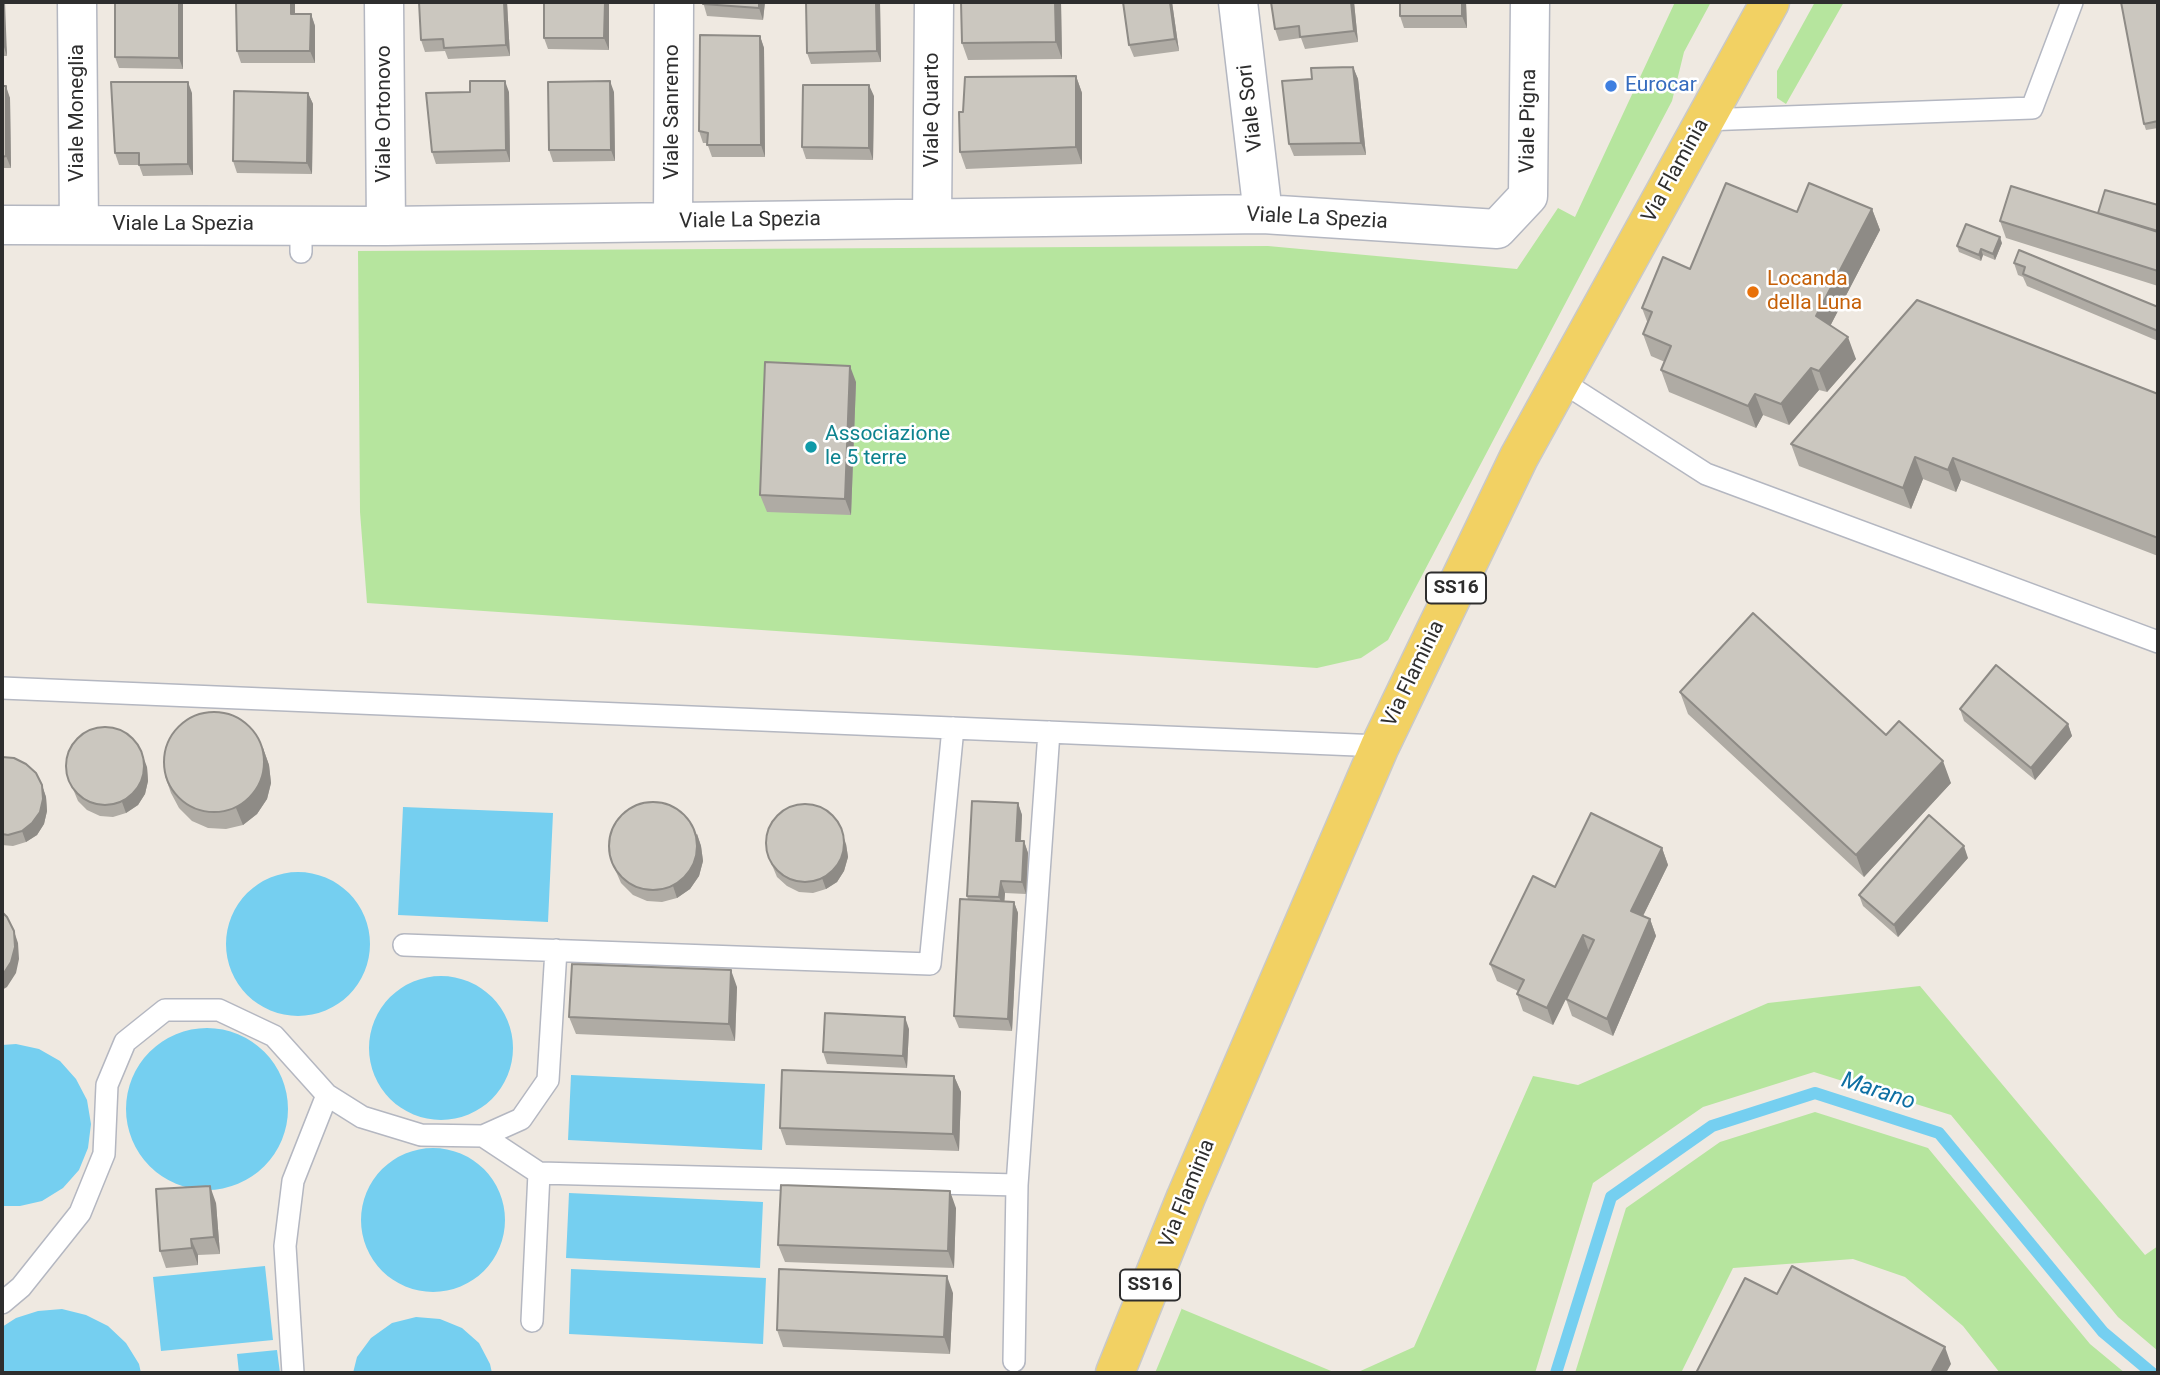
<!DOCTYPE html>
<html>
<head>
<meta charset="utf-8">
<style>
  body { margin:0 }
  #map { position:relative; width:2160px; height:1375px; overflow:hidden; background:#efe9e1; font-family:Roboto,sans-serif }
  canvas { display:block }
  .frame { position:absolute; inset:0; border:4px solid #2e2e2e; pointer-events:none }
</style>
</head>
<body>
<div id="map">
<canvas width="2160" height="1375"></canvas>
<div class="frame"></div>
</div>
<script>
const c = document.querySelector('canvas').getContext('2d');
c.lineJoin = 'round';
function fillPath(path, color) {
  c.fillStyle = color;
  c.fill(path, 'evenodd');
}
function toPath(rows) {
  const path = new Path2D();
  for (const r of rows) {
    if (r.length === 3) {
      path.moveTo(r[0] + r[2], r[1]);
      path.arc(r[0], r[1], r[2], 0, 2 * Math.PI);
      continue;
    }
    path.moveTo(r[0], r[1]);
    for (let i = 2; i < r.length; i += 2) path.lineTo(r[i], r[i + 1]);
  }
  return path;
}
function strokePath(path, color, width, dash) {
  c.strokeStyle = color;
  c.lineWidth = width;
  c.lineCap = dash ? 'butt' : 'round';
  c.setLineDash(dash || []);
  c.stroke(path);
}
function label(font, color, halo, rows, align = 'center') {
  c.font = font + ' Roboto,sans-serif';
  c.lineWidth = 5;
  c.setLineDash([]);
  c.textBaseline = 'middle';
  c.strokeStyle = halo;
  c.fillStyle = color;
  for (const [text, x, y, turn = 0] of rows) {
    c.save();
    c.translate(x, y);
    c.rotate((+turn || 0) * Math.PI / 180);
    c.textAlign = isNaN(turn) ? turn : align;
    if (halo) c.strokeText(text, 0, 0);
    c.fillText(text, 0, 0);
    c.restore();
  }
}
const green = toPath([
  [1675,2,1711,2,1684,52,1672,101,1388,640,1361,658,1317,668,367,603,360,512,358,251,1268,246,1517,269,1558,208,1575,217],
  [1815,2,1844,2,1786,104,1777,98,1777,71],
  [1920,986,2145,1255,2158,1246,2158,1351,2118,1317,1951,1115,1814,1072,1703,1107,1593,1183,1535,1373,1356,1373,1414,1347,1533,1076,1578,1085,1768,1003],
  [1815,1112,1928,1148,2090,1344,2125,1373,2000,1373,1963,1326,1905,1277,1853,1259,1733,1268,1681,1373,1575,1373,1626,1208,1720,1142],
  [1182,1308,1182,1309,1336,1373,1155,1373]
]);
const water = toPath([
  [403,807,553,813,548,922,398,915],
  [298,944,72],
  [441,1048,72],
  [207,1109,81],
  [16,1044,39,1049,60,1061,76,1079,87,1100,91,1124,88,1148,79,1170,63,1188,42,1201,20,1206,2,1206,2,1045],
  [571,1075,765,1084,762,1150,568,1140],
  [433,1220,72],
  [569,1193,763,1202,760,1268,566,1258],
  [265,1266,273,1340,161,1351,153,1277],
  [571,1269,766,1278,763,1344,569,1334],
  [62,1309,86,1315,108,1326,126,1343,139,1364,141,1373,2,1373,2,1327,16,1318,38,1311],
  [416,1317,440,1319,462,1328,479,1343,490,1364,492,1373,353,1373,357,1357,371,1338,392,1323],
  [277,1350,280,1373,239,1373,237,1354]
]);
const stream = toPath([
  [1556,1373,1611,1197,1712,1126,1815,1093,1939,1133,2103,1332,2152,1373]
]);
const lane = toPath([
  [1704,120,2032,108,2072,2],
  [301,225,301,252],
  [1561,381,1706,474,2158,642],
  [2,688,1380,746],
  [404,945,930,964,953,728],
  [483,1136,539,1173,1017,1185,1014,1361],
  [1017,1185,1049,732],
  [2,1303,21,1287,80,1213,104,1154,107,1085,125,1042,165,1010,219,1010,274,1036,327,1095,362,1117,421,1135,483,1136,521,1119,548,1080,556,950],
  [532,1321,539,1173],
  [293,1373,285,1246,293,1181,327,1095]
]);
const street = toPath([
  [77,2,79,225],
  [384,2,386,226],
  [1238,2,1263,214],
  [932,218,934,2],
  [673,222,674,2],
  [2,225,386,226,1263,214,1497,229,1528,196,1530,2]
]);
const primary = toPath([
  [1115,1373,1186,1197,1380,746,1519,457,1770,2]
]);
const wall = toPath([
  [2,2,7,56,2,56],
  [183,2,183,69,119,68,115,57],
  [507,2,510,56,448,59,445,51,425,52,421,40],
  [544,2,609,2,609,50,548,49,544,38],
  [703,2,765,2,763,20,707,16],
  [880,2,881,62,811,64,807,53],
  [1061,2,1062,59,968,60,962,43],
  [1114,2,1172,2,1179,51,1134,57,1129,45,1124,2,1114,4],
  [1271,2,1354,2,1358,42,1305,49,1301,38,1279,41,1275,29],
  [1400,2,1466,2,1467,28,1404,28,1400,16],
  [2158,2,2158,128,2146,130,2144,124],
  [295,14,311,14,315,26,315,63,241,63,237,51],
  [760,36,764,48,765,157,712,157,707,143,703,143,699,131],
  [1353,67,1358,79,1366,155,1294,156,1289,144,1312,79],
  [1076,76,1082,93,1082,164,966,169,960,152,963,112],
  [2,86,10,98,11,168,2,168],
  [509,92,510,162,436,164,432,152],
  [614,92,615,161,553,162,549,150],
  [192,93,193,175,143,176,139,165,119,165,115,153],
  [308,93,313,104,312,174,237,173,233,161],
  [874,96,873,160,806,159,802,147],
  [2158,205,2158,286,2006,238,2000,221,2098,213],
  [1872,209,1880,230,1830,326,1856,359,1827,392,1819,390,1789,425,1763,415,1756,428,1669,392,1661,370,1665,362,1651,356,1643,334,1648,324,1642,308,1690,269,1797,212],
  [2002,243,1995,260,1983,255,1981,261,1959,252,1957,246],
  [2014,263,2158,307,2158,341,2027,286,2023,277,2018,275],
  [856,382,851,515,767,512,760,495],
  [2158,394,2158,556,1961,480,1956,492,1923,479,1911,509,1799,466,1791,444],
  [1680,692,1886,735,1951,783,1864,877,1688,714],
  [1960,709,2068,724,2072,736,2035,780,1964,721],
  [263,748,269,765,271,783,267,799,257,814,243,825,226,829,208,828,192,821,179,808,171,793,165,776],
  [2,757,42,785,46,797,47,811,44,824,37,835,26,842,13,846,2,845],
  [147,767,148,781,145,794,138,805,126,813,113,817,100,816,87,810,78,801,68,777],
  [1018,803,1022,815,1021,841,1024,841,1028,853,1026,894,1005,893,1004,901,1014,902,1018,913,1012,1031,959,1028,954,1016,968,900,967,896],
  [697,834,701,846,703,861,699,876,690,889,677,898,662,902,647,901,633,895,621,883,610,858],
  [846,844,848,857,844,871,837,882,826,889,813,893,799,892,787,886,777,877,767,853],
  [1662,848,1668,865,1643,916,1650,919,1656,936,1613,1036,1572,1016,1566,999,1553,1025,1523,1011,1517,994,1518,991,1497,981,1490,964,1555,887],
  [1968,858,1898,937,1863,906,1859,895],
  [737,987,735,1041,576,1034,569,1017],
  [909,1029,907,1068,827,1064,823,1052],
  [954,1076,961,1092,959,1151,786,1145,780,1128],
  [216,1203,220,1254,198,1255,198,1265,166,1268,160,1251],
  [956,1208,954,1268,785,1262,778,1245],
  [953,1293,950,1354,783,1347,777,1330]
]);
const shadedWall = toPath([
  [2,2,5,2,7,56,3,44],
  [179,2,183,2,183,69,179,58],
  [291,2,295,2,295,26,291,14],
  [504,2,507,2,510,56,506,45],
  [605,2,609,2,609,50,604,38],
  [759,2,765,2,763,20,759,8],
  [876,2,880,2,881,62,877,51],
  [1055,2,1061,2,1062,59,1056,42],
  [1170,2,1172,2,1179,51,1175,39],
  [1351,2,1354,2,1358,42,1354,31],
  [1462,2,1466,2,1467,28,1462,16],
  [311,14,315,26,315,63,310,51],
  [760,36,764,48,765,157,761,145],
  [1353,67,1358,79,1366,155,1361,143],
  [1076,76,1082,93,1082,164,1076,147],
  [505,81,509,92,510,162,506,150],
  [610,81,614,92,615,161,611,150],
  [188,82,192,93,193,175,188,164],
  [869,85,874,96,873,160,869,148],
  [6,86,10,98,11,168,6,156],
  [308,93,313,104,312,174,307,163],
  [1872,209,1880,230,1824,338,1816,316],
  [2000,237,2002,243,1995,260,1993,254],
  [1981,249,1983,255,1981,261,1979,255],
  [1848,337,1856,359,1827,392,1819,371],
  [850,366,856,382,851,515,845,499],
  [1811,368,1819,390,1789,425,1781,404],
  [1755,394,1763,415,1756,428,1748,406],
  [1915,457,1923,479,1911,509,1903,488],
  [1953,458,1961,480,1956,492,1948,470],
  [2068,724,2072,736,2035,780,2031,768],
  [263,748,269,765,271,783,267,799,257,814,243,825,236,808],
  [143,756,147,767,148,781,145,794,138,805,126,813,122,802],
  [1943,761,1951,783,1864,877,1856,855],
  [42,785,46,797,47,811,44,824,37,835,26,842,22,831],
  [1018,803,1022,815,1020,852,1016,841],
  [842,832,846,844,848,857,844,871,837,882,826,889,822,878],
  [697,834,701,846,703,861,699,876,690,889,677,898,673,886],
  [1024,841,1028,853,1026,894,1022,882],
  [1964,846,1968,858,1898,937,1894,925],
  [1662,848,1668,865,1637,928,1631,911],
  [1001,881,1005,893,1004,909,999,897],
  [1014,902,1018,913,1012,1031,1008,1019],
  [1650,919,1656,936,1613,1036,1607,1019],
  [14,931,18,943,19,959,16,973,7,987,2,990,2,976],
  [1583,935,1589,952,1553,1025,1547,1008],
  [731,970,737,987,735,1041,729,1024],
  [905,1017,909,1029,907,1068,903,1056],
  [954,1076,961,1092,959,1151,953,1134],
  [210,1186,216,1203,220,1254,214,1237],
  [950,1191,956,1208,954,1268,948,1251],
  [191,1239,198,1255,198,1265,192,1248],
  [947,1276,953,1293,950,1354,944,1337],
  [1945,1347,1951,1364,1946,1373,1931,1373]
]);
const building = toPath([
  [115,2,179,2,179,58,115,57,115,2],
  [236,2,291,2,291,14,311,14,310,51,237,51,236,2],
  [419,2,504,2,506,45,444,48,443,39,421,40,419,2],
  [544,2,605,2,604,38,544,38,544,2],
  [703,2,759,2,759,8,703,4,703,2],
  [806,2,876,2,877,51,807,53,806,2],
  [961,2,1055,2,1056,42,962,43,961,2],
  [1123,2,1170,2,1175,39,1129,45,1123,2],
  [1271,2,1351,2,1354,31,1300,37,1299,26,1275,29,1271,2],
  [1400,2,1462,2,1462,16,1400,16,1400,2],
  [2121,2,2158,2,2158,121,2144,124,2121,2],
  [2,9,3,44,2,44,2,9],
  [700,35,760,36,761,145,707,145,708,133,699,131,700,35],
  [1353,67,1361,143,1289,144,1282,81,1312,79,1311,68,1353,67],
  [1076,76,1076,147,960,152,959,112,963,112,965,77,1076,76],
  [470,81,505,81,506,150,432,152,426,93,470,92,470,81],
  [610,81,611,150,549,150,548,82,610,81],
  [111,82,188,82,188,164,139,165,139,153,115,153,111,82],
  [803,85,869,85,869,148,802,147,803,85],
  [2,86,6,86,6,156,2,157,2,86],
  [234,91,308,93,307,163,233,161,234,91],
  [1726,183,1797,212,1809,183,1872,209,1816,316,1848,337,1819,371,1811,368,1781,404,1755,394,1748,406,1661,370,1671,346,1643,334,1652,312,1642,308,1663,257,1690,269,1726,183],
  [2011,186,2158,232,2158,271,2000,221,2011,186],
  [2105,190,2158,205,2158,231,2098,213,2105,190],
  [1966,224,2000,237,1993,254,1981,249,1979,255,1957,246,1966,224],
  [2019,250,2158,307,2158,331,2023,274,2025,267,2014,263,2019,250],
  [1917,300,2158,394,2158,538,1953,458,1948,470,1915,457,1903,488,1791,444,1917,300],
  [765,362,850,366,845,499,760,495,765,362],
  [1753,613,1886,735,1899,721,1943,761,1856,855,1680,692,1753,613],
  [1996,665,2068,724,2031,768,1960,709,1996,665],
  [214,762,50],
  [105,766,39],
  [2,757,14,758,26,764,36,773,42,785,43,799,40,812,32,823,22,831,8,835,2,834,2,757],
  [972,801,1018,803,1016,841,1024,841,1022,882,1001,881,999,897,967,896,972,801],
  [653,846,44],
  [805,843,39],
  [1591,813,1662,848,1631,911,1650,919,1607,1019,1566,999,1594,940,1583,935,1547,1008,1517,994,1524,980,1490,964,1533,876,1555,887,1591,813],
  [1929,815,1964,846,1894,925,1859,895,1929,815],
  [960,899,1014,902,1008,1019,954,1016,960,899],
  [2,912,7,917,14,931,15,947,11,962,2,976,2,912],
  [572,964,731,970,729,1024,569,1017,572,964],
  [825,1013,905,1017,903,1056,823,1052,825,1013],
  [782,1070,954,1076,953,1134,780,1128,782,1070],
  [781,1185,950,1191,948,1251,778,1245,781,1185],
  [210,1186,214,1237,191,1239,192,1248,160,1251,156,1189,210,1186],
  [1792,1266,1945,1347,1931,1373,1696,1373,1745,1278,1777,1294,1792,1266],
  [779,1269,947,1276,944,1337,777,1330,779,1269]
]);
const markers = [
  [1611,86,7,"#3f7fe0"],
  [1753,292,7,"#e8710a"],
  [811,447,7,"#0f9aa8"]
];
const shields = [
  [1456,588,60],
  [1150,1285,60]
];
const shieldNames = [
  ["SS16",1456,588],
  ["SS16",1150,1285]
];
const shopNames = [
  ["Eurocar",1625,86]
];
const streetNames = [
  ["Viale Sori",1251,108,-97],
  ["Viale Quarto",933,110,-90],
  ["Viale Sanremo",673,112,-90],
  ["Viale Moneglia",78,113,-90],
  ["Viale Ortonovo",385,114,-90],
  ["Viale Pigna",1529,121,-89],
  ["Via Flaminia",1676,171,-61],
  ["Viale La Spezia",1317,219,3],
  ["Viale La Spezia",750,221,-1],
  ["Viale La Spezia",183,225],
  ["Via Flaminia",1414,674,-64],
  ["Via Flaminia",1188,1194,-68]
];
const foodNames = [
  ["Locanda",1767,280],
  ["della Luna",1767,304]
];
const cultureNames = [
  ["Associazione",825,435],
  ["le 5 terre",825,459]
];
const waterNames = [
  ["Marano",1878,1092,18]
];
fillPath(green, '#b6e59e');
fillPath(water, '#75cff0');
strokePath(stream, '#75cff0', 12);
strokePath(lane, '#b4b7c1', 24);
strokePath(street, '#b4b7c1', 41);
strokePath(primary, '#c9c9c9', 41);
strokePath(lane, '#fff', 21);
strokePath(street, '#fff', 38);
strokePath(primary, '#f2d163', 38);
fillPath(wall, '#afaba4');
fillPath(shadedWall, '#8e8b86');
fillPath(building, '#cbc7bf');
strokePath(building, '#8e8b86', 2);
for (const [x, y, r, color] of markers) {
  const dot = new Path2D();
  dot.arc(x, y, r, 0, 2 * Math.PI);
  c.fillStyle = color;
  c.fill(dot);
  strokePath(dot, '#fff', 2.5);
}
for (const [x, y, w] of shields) {
  const box = new Path2D();
  box.roundRect(x - w / 2, y - 15.5, w, 31, 5);
  c.fillStyle = '#fff';
  c.fill(box);
  strokePath(box, '#2e2e2e', 2);
}
label('bold 19px', '#2e2e2e', null, shieldNames);
label('21px', '#366cbe', '#fff', shopNames, 'left');
label('21px', '#2e2e2e', '#fff', streetNames);
label('21px', '#c56008', '#fff', foodNames, 'left');
label('21px', '#0d838f', '#fff', cultureNames, 'left');
label('italic 23px', '#0d6fa3', '#fff', waterNames);
</script>
</body>
</html>
